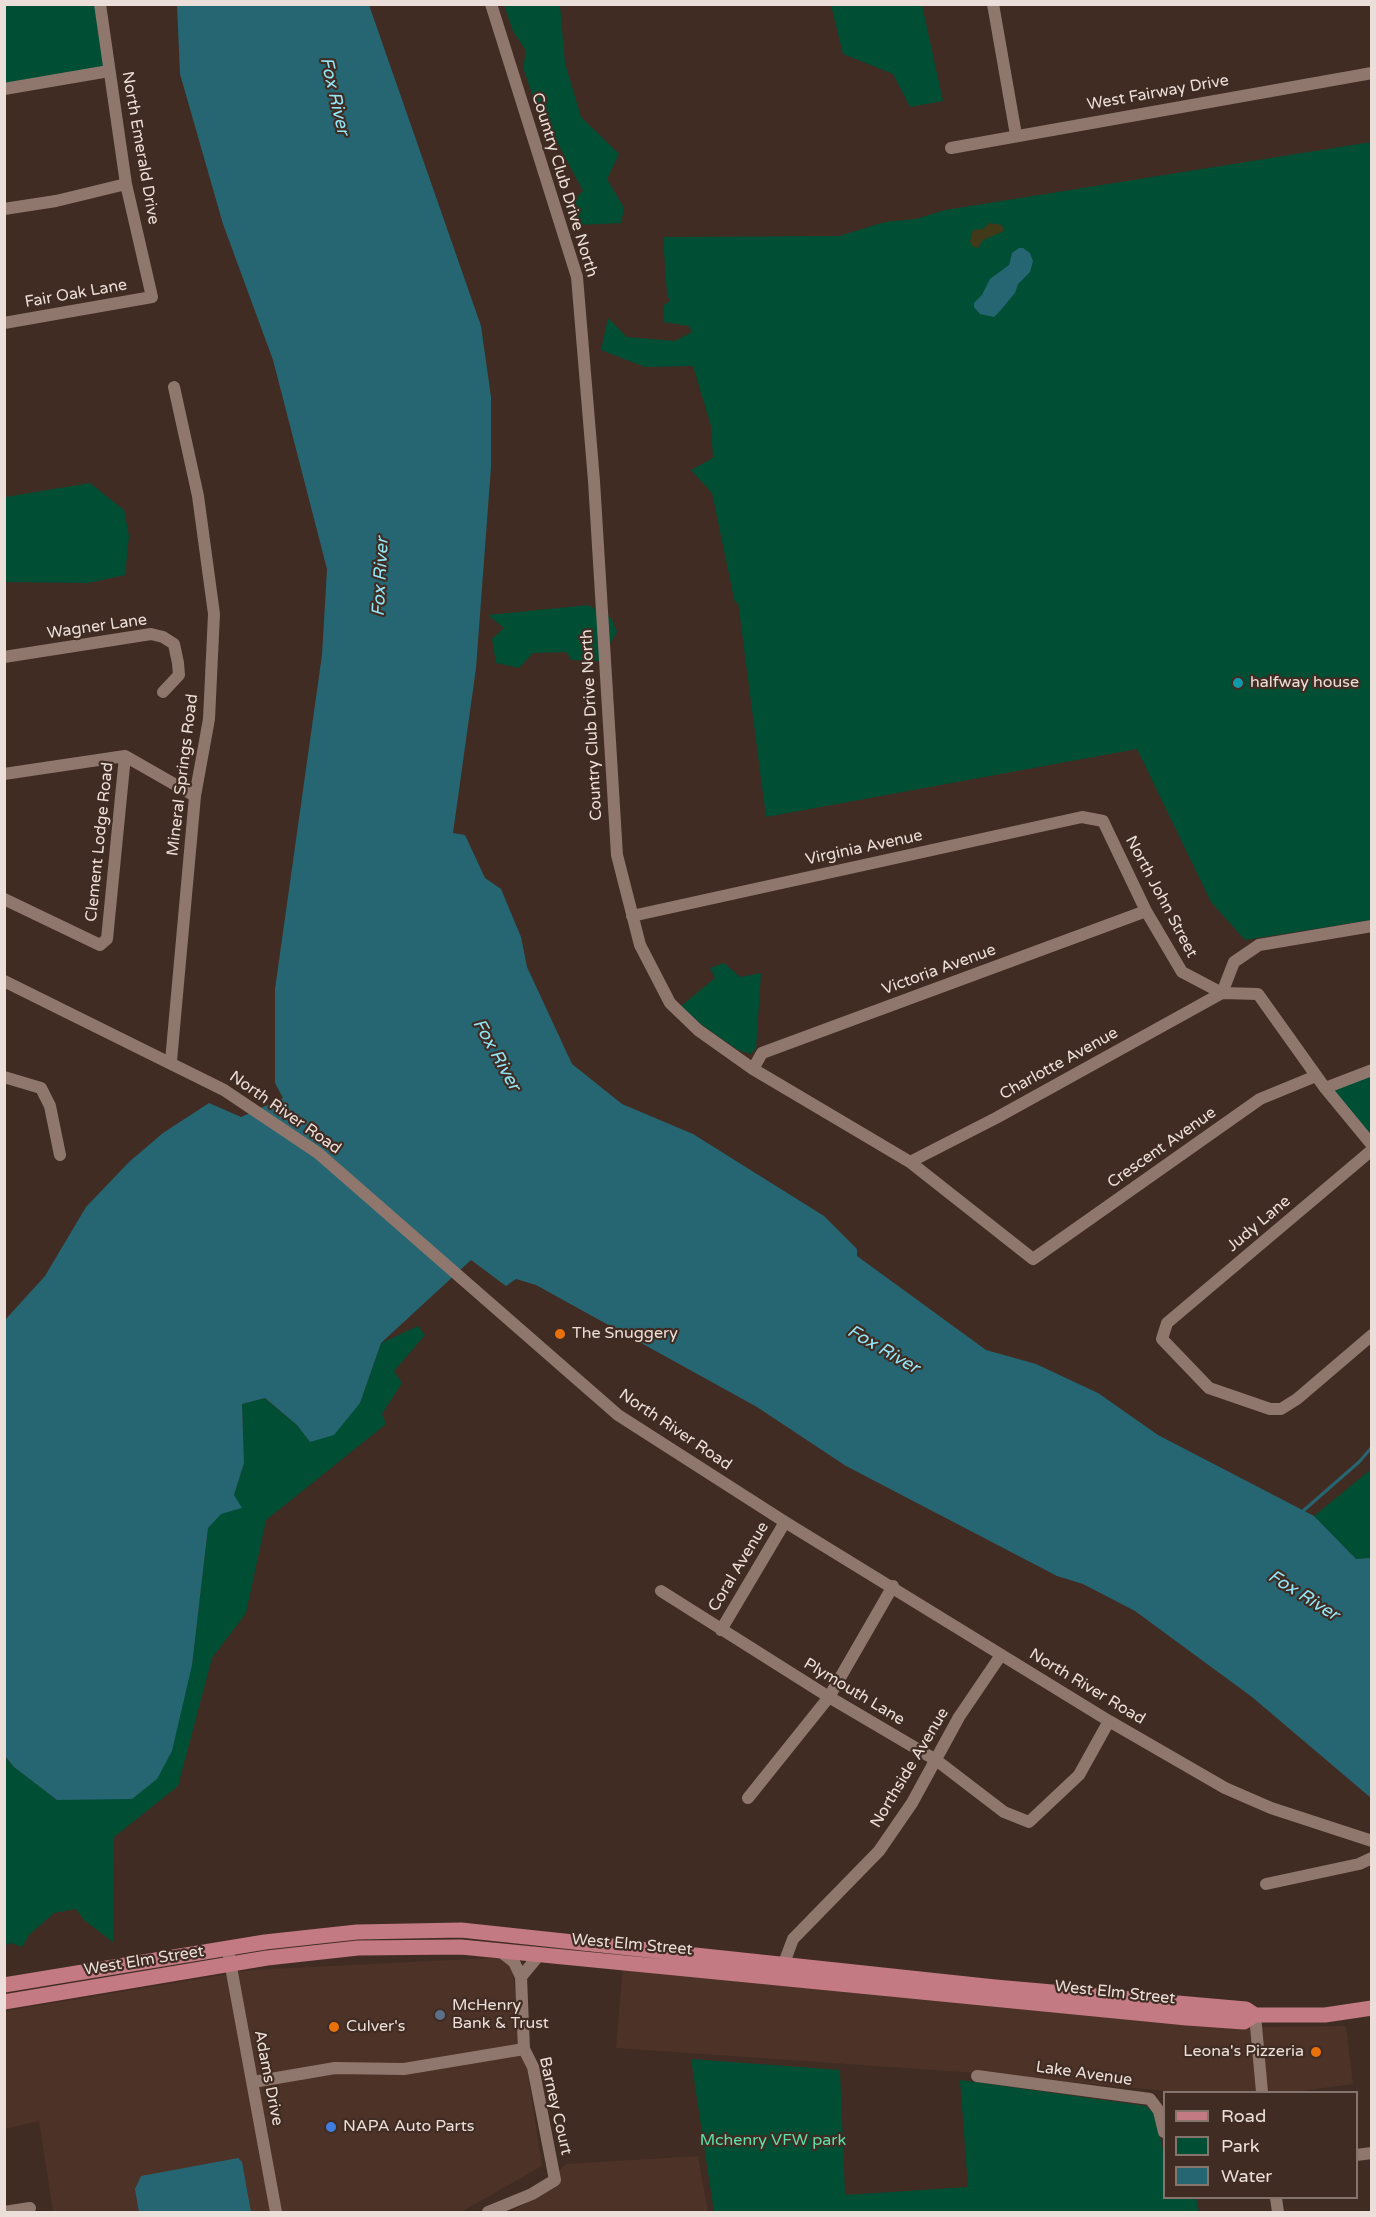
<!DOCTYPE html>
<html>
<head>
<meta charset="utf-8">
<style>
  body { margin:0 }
  #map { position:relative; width:1376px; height:2217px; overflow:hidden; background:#402c23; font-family:"Varela Round",sans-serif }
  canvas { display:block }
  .frame { position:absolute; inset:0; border:6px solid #ecdfd9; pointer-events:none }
  .legend { position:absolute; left:1163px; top:2091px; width:195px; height:108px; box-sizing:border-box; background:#402c23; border:2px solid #85746c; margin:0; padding:8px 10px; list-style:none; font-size:18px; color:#ecdfd9 }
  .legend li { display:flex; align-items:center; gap:12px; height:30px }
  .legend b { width:30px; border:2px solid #85746c }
</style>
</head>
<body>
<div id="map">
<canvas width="1376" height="2217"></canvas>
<div class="frame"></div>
<ul class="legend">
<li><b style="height:8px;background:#c47a83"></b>Road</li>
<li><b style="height:16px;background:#004e34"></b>Park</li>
<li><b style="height:16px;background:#266672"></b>Water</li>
</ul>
</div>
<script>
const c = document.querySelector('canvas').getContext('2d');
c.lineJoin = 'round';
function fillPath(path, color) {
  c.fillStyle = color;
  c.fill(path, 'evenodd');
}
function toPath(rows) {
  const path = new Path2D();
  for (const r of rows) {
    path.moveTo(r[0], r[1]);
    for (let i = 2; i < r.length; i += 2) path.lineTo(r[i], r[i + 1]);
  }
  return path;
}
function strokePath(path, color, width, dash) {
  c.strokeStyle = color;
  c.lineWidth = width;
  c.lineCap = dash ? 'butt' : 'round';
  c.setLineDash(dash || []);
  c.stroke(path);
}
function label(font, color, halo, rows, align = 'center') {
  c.font = font + ' "Varela Round",sans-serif';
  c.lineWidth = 4.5;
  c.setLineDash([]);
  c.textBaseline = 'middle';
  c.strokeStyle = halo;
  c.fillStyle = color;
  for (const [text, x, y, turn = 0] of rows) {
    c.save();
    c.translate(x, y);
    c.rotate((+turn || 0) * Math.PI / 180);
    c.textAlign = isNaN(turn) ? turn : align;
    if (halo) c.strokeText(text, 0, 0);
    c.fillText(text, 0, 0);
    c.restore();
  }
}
const built = toPath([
  [510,1957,542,2166,461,2212,53,2212,39,2121,5,2129,5,2011,252,1970],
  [623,1966,1263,2027,1346,2026,1353,2084,1295,2092,1177,2092,963,2072,616,2048],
  [698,2156,708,2212,510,2212,523,2205,566,2164]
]);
const green = toPath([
  [5,5,95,5,104,67,5,83],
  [504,5,560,5,565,63,581,117,619,154,607,179,624,208,621,223,577,225,566,208,583,191,533,97,523,67,526,51,513,31],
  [831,5,922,5,943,101,910,107,893,74,843,54],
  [1371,142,1371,920,1245,940,1211,902,1137,749,766,817,738,602,735,603,712,493,691,470,713,458,711,426,693,366,645,367,601,350,608,318,627,337,675,341,692,332,689,326,663,322,664,305,670,301,667,294,663,237,839,236,885,222,916,219,945,210],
  [90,483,124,510,129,536,125,575,88,583,5,582,5,497],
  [588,605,611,618,617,632,599,661,572,660,566,652,533,653,519,668,496,663,492,639,504,628,488,615],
  [724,963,740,977,761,973,756,1049,750,1054,738,1050,702,1025,681,1006,715,978,710,968],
  [1371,1075,1371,1137,1331,1091],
  [418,1326,425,1335,394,1371,402,1383,382,1414,386,1424,266,1520,246,1613,212,1658,178,1786,114,1837,113,1942,84,1920,76,1909,54,1913,29,1935,22,1947,11,1943,5,1945,4,1756,14,1767,57,1800,94,1798,192,1665,208,1528,234,1495,244,1463,242,1404,264,1398,297,1425,310,1442,360,1403,381,1343],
  [1371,1465,1371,1558,1356,1559,1314,1516,1370,1470],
  [691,2059,840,2070,845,2195,968,2187,960,2080,1146,2106,1154,2114,1164,2153,1164,2198,1196,2198,1199,2212,714,2212]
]);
const sand = toPath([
  [989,223,1002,225,1004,231,983,240,978,248,972,246,970,241,973,230,983,229]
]);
const water = toPath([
  [177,5,369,5,481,326,491,397,491,467,476,668,453,833,465,835,485,878,501,889,521,937,527,967,572,1064,622,1104,693,1134,824,1216,857,1249,857,1256,986,1350,1036,1364,1098,1393,1158,1435,1314,1516,1356,1559,1371,1558,1371,1798,1252,1697,1135,1611,1083,1584,1057,1576,846,1466,757,1407,536,1285,516,1279,506,1286,471,1260,381,1343,360,1403,334,1435,310,1442,297,1425,265,1398,242,1404,244,1463,234,1495,242,1508,221,1514,208,1528,192,1665,172,1751,157,1779,132,1799,57,1800,14,1767,5,1756,5,1320,45,1276,86,1207,129,1162,163,1133,209,1103,241,1117,283,1098,275,1083,275,989,322,655,327,569,273,360,223,224,180,74],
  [1019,248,1023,248,1030,253,1033,261,1030,272,1018,284,1015,293,1000,311,994,317,980,314,974,307,974,303,982,295,990,279,1009,265,1012,253],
  [238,2158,242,2162,251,2212,139,2212,135,2189,141,2176]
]);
const stream = toPath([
  [1303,1511,1359,1462,1372,1447]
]);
const minor = toPath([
  [491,4,577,277,594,481,617,855,640,945,670,1003,698,1030,753,1069,910,1162,1033,1259,1260,1099,1316,1076],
  [993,4,1016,135],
  [4,89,109,71],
  [951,148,1372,73],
  [4,209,56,201,126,184],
  [4,323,152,297,126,184,100,4],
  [4,657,151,634,163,637,174,644,178,663,179,675,163,692],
  [125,756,195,796],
  [4,774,125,756],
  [4,899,100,945,107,939,125,756],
  [632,916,1082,817,1103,821,1146,911,1182,972,1222,993,1258,994,1325,1088,1372,1145],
  [4,981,224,1090,318,1153,618,1415,785,1522,1109,1721,1225,1788,1271,1808,1372,1841],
  [171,1061,195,796,209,719,214,614,198,496,174,387],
  [753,1069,762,1053,1146,911],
  [4,1077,41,1088,50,1106,60,1155],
  [1325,1088,1372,1070],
  [1372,1150,1167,1323,1162,1339,1209,1388,1270,1409,1281,1409,1297,1399,1372,1335],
  [910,1162,996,1118,1222,993,1234,962,1259,945,1372,926],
  [661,1591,829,1697,936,1760,1004,1812,1029,1822,1079,1775,1109,1721],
  [721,1630,785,1522],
  [748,1798,829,1697,893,1586],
  [1266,1884,1359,1864,1372,1858],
  [229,1956,276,2212],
  [781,1971,793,1939,879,1851,912,1803,959,1717,1001,1655],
  [521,1977,540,1954],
  [1255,2015,1262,2092],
  [977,2076,1150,2099,1159,2111,1164,2132],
  [253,2082,335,2068,404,2069,524,2049],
  [1356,2155,1372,2153],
  [1276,2198,1278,2212],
  [4,2212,30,2208],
  [488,2212,532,2194,555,2180,533,2067,524,2049,521,1977,514,1962,500,1951]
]);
const major = toPath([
  [4,1985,265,1942,357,1932,461,1930,995,1987,1246,2009,1255,2015,1325,2015,1372,2008],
  [4,2002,267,1958,358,1948,461,1947,1187,2018,1244,2022,1255,2015]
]);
const markers = [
  [1238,683,6,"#0f9aa8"],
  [560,1334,6,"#e8710a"],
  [440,2015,6,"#5c6f8a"],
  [334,2027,6,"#e8710a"],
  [1316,2052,6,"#e8710a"],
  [331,2127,6,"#3f7fe0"]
];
const streetNames = [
  ["West Fairway Drive",1158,93,-10],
  ["North Emerald Drive",140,148,80],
  ["Country Club Drive North",564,185,73],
  ["Fair Oak Lane",76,294,-10],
  ["Wagner Lane",97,627,-8],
  ["Country Club Drive North",592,725,-93],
  ["Mineral Springs Road",183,775,-83],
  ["Clement Lodge Road",100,842,-84],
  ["Virginia Avenue",864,848,-12],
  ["North John Street",1161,897,62],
  ["Victoria Avenue",939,970,-20],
  ["Charlotte Avenue",1059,1064,-29],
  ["North River Road",285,1113,35],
  ["Crescent Avenue",1162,1148,-35],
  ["Judy Lane",1259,1224,-40],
  ["North River Road",675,1430,34],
  ["Coral Avenue",739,1567,-59],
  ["North River Road",1087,1687,31],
  ["Plymouth Lane",854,1692,31],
  ["Northside Avenue",910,1768,-59],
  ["West Elm Street",632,1945,5],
  ["West Elm Street",144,1961,-9],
  ["West Elm Street",1115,1993,6],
  ["Lake Avenue",1084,2074,8],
  ["Adams Drive",268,2078,79],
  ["Barney Court",555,2106,77]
];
const poiNames = [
  ["halfway house",1250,683],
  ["The Snuggery",572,1334],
  ["McHenry",452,2006],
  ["Bank & Trust",452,2024],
  ["Culver's",346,2027],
  ["Leona's Pizzeria",1304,2052,"right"],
  ["NAPA Auto Parts",343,2127]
];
const parkNames = [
  ["Mchenry VFW park",773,2141]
];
const waterNames = [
  ["Fox River",334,96,77],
  ["Fox River",381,577,-87],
  ["Fox River",496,1055,61],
  ["Fox River",883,1350,30],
  ["Fox River",1303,1596,32]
];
fillPath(built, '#4d3227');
fillPath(green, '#004e34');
fillPath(sand, '#413918');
fillPath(water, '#266672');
strokePath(stream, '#266672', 3);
strokePath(minor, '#8f776d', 12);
strokePath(major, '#c47a83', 15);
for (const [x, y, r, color] of markers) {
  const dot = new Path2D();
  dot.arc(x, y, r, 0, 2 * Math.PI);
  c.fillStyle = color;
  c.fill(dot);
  strokePath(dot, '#402c23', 2);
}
label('16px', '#ecdfd9', '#402c23', streetNames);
label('16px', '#ecdfd9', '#402c23', poiNames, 'left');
label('16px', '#5de2ab', '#402c23', parkNames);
label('italic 18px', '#91e5f6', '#402c23', waterNames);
</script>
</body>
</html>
